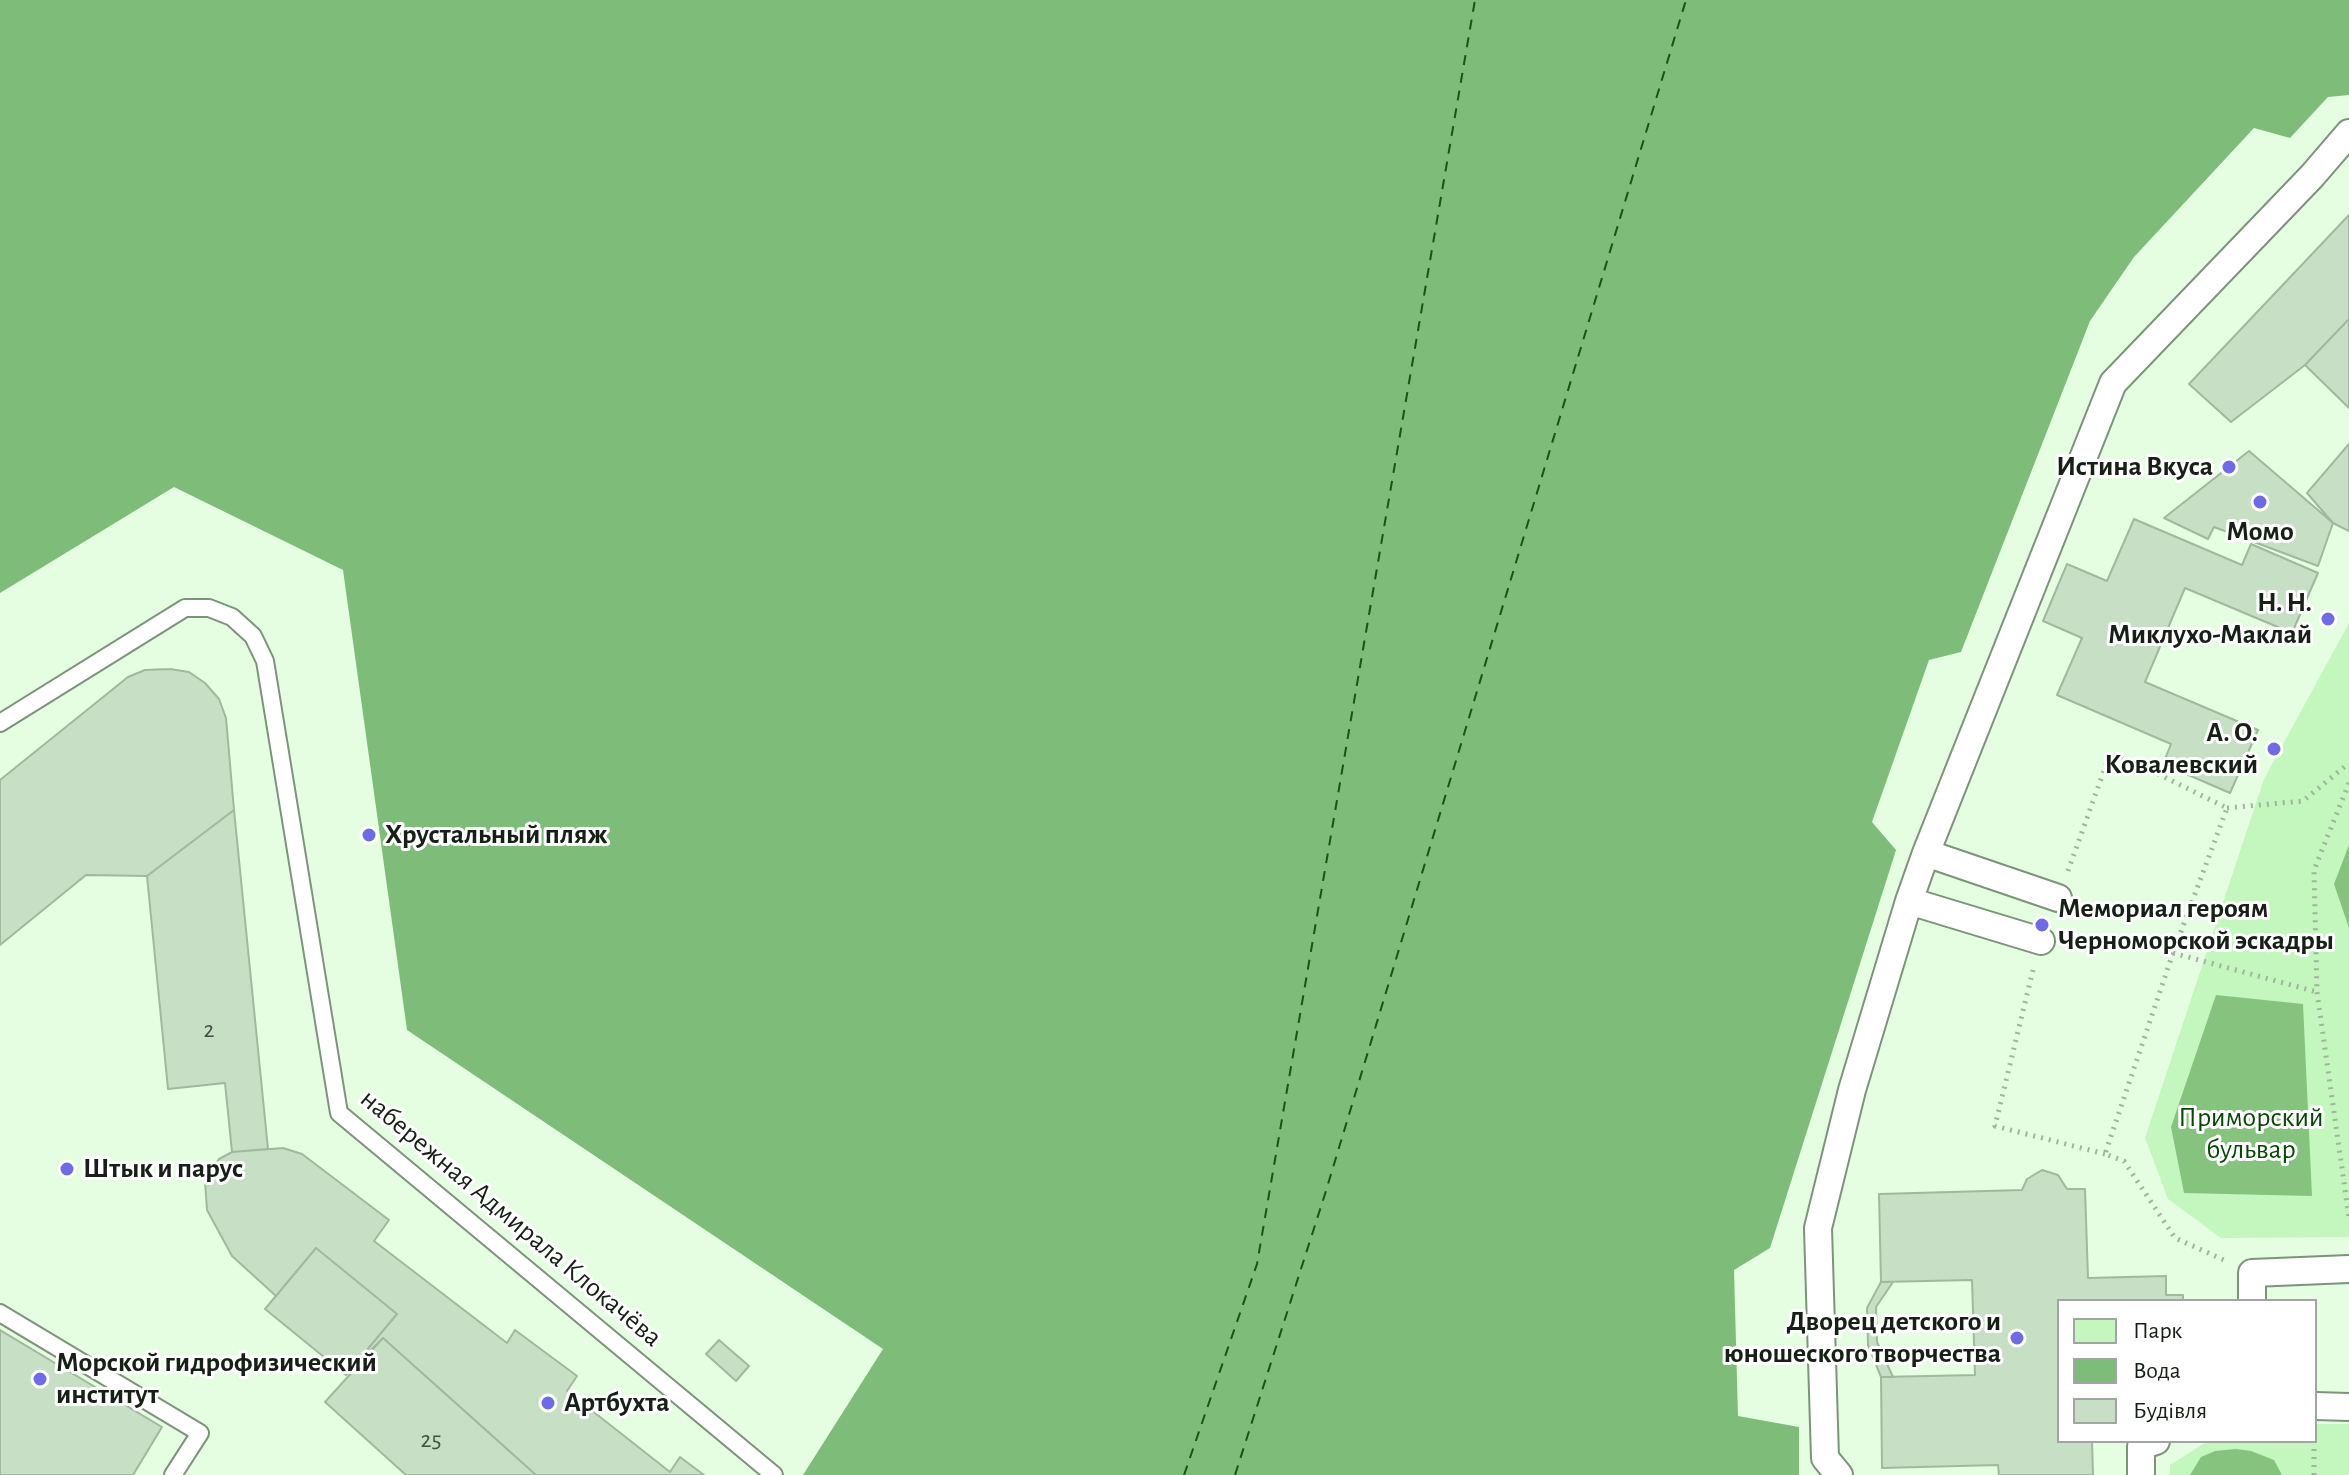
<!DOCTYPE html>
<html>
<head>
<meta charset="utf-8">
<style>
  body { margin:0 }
  #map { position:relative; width:2349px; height:1475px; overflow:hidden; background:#e5fee2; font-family:"Alegreya Sans",sans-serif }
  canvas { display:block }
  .legend { position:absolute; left:2057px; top:1299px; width:260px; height:144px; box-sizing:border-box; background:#fff; border:2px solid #a2a6a2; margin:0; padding:10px 14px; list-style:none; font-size:24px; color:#172016 }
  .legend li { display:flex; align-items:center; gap:16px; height:40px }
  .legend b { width:40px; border:2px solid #a2a6a2 }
</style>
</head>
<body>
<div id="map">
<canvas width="2349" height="1475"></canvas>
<ul class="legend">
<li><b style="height:22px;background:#c3f7be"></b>Парк</li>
<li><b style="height:22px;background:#7ebc79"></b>Вода</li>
<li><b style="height:22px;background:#c7dfc4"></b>Будівля</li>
</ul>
</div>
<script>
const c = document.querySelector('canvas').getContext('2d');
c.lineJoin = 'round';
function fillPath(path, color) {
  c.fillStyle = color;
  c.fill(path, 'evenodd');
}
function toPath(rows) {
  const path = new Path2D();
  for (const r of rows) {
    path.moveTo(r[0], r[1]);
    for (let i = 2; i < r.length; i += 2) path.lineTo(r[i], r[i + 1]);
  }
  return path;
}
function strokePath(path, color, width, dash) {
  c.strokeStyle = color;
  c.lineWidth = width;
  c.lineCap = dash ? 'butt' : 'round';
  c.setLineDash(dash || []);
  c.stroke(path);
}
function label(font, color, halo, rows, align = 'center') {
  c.font = font + ' "Alegreya Sans",sans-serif';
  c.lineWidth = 6;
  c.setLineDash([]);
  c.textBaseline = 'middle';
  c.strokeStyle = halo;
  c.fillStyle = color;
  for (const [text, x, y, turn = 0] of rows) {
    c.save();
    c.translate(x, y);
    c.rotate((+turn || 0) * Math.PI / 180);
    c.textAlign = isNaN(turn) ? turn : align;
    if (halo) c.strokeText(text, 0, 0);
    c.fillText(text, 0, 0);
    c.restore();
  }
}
const green = toPath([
  [2349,623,2349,1237,2221,1238,2168,1199,2145,1138,2264,779],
  [2315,1424,2349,1424,2349,1475,2170,1475,2170,1465,2208,1441,2315,1441]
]);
const forest = toPath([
  [2349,845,2349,928,2334,884],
  [2216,995,2303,1004,2312,1196,2184,1193,2171,1127],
  [2236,1449,2251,1451,2274,1460,2282,1475,2190,1475,2201,1457,2215,1451]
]);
const water = toPath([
  [0,0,2349,0,2349,95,2328,97,2290,138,2254,128,2134,257,2090,321,1961,652,1929,660,1872,822,1896,850,1770,1248,1734,1270,1738,1416,1799,1427,1799,1475,803,1475,883,1349,407,1030,343,570,174,487,0,593]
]);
const ferry = toPath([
  [1184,1475,1257,1264,1475,0],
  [1235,1475,1325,1194,1686,0]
]);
const building = toPath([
  [2349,215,2349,319,2305,365,2231,422,2189,384,2349,215],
  [2349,319,2349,408,2305,365,2349,319],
  [2349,444,2349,531,2333,523,2307,493,2349,444],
  [2249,451,2333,523,2318,566,2214,527,2208,539,2164,518,2249,451],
  [2134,519,2242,565,2251,544,2318,573,2292,633,2185,588,2145,682,2258,730,2230,793,2163,764,2171,744,2057,695,2082,638,2043,621,2067,564,2107,581,2134,519],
  [170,669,189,672,205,683,219,699,226,718,234,810,147,876,86,875,0,945,0,780,128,677,145,670,170,669],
  [234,810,268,1149,232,1152,225,1083,168,1089,147,876,234,810],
  [283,1148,302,1154,389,1220,374,1241,507,1343,515,1330,577,1376,567,1391,670,1472,680,1457,704,1475,536,1475,383,1338,346,1375,397,1314,316,1248,276,1296,232,1256,207,1210,205,1181,219,1159,232,1152,283,1148],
  [2042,1170,2058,1175,2067,1189,2085,1189,2088,1278,2166,1276,2166,1295,2183,1295,2183,1301,2059,1301,2059,1441,2092,1441,2093,1475,1999,1475,1998,1465,1882,1468,1881,1377,1975,1375,1972,1280,1881,1282,1879,1194,2022,1190,2027,1179,2042,1170],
  [316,1248,397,1314,346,1375,265,1309,316,1248],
  [1881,1282,1893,1282,1876,1307,1877,1342,1893,1377,1881,1377,1868,1345,1867,1308,1881,1282],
  [0,1330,162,1427,133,1475,0,1475,0,1330],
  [383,1338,458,1405,536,1475,406,1475,325,1402,383,1338],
  [719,1340,749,1366,736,1381,706,1354,719,1340]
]);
const path = toPath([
  [2349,783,2314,870,2317,992,2349,1218],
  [2227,808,2303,801,2349,763],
  [2068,871,2110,754,2140,765,2227,808,2173,953,2105,1154,2124,1161,2175,1238,2224,1260],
  [2173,953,2317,992],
  [2033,970,1995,1126,2105,1154],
  [2314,1475,2314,1441]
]);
const service = toPath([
  [0,723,185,608,209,608,232,617,253,636,265,661,339,1113,774,1475],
  [0,1313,200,1433,173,1475]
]);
const pedestrian = toPath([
  [1926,853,2058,898],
  [1909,901,2041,941],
  [2252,1301,2252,1273,2349,1269],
  [2315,1406,2349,1407],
  [1839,1475,1825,1458,1818,1228,1852,1090,1909,901,1926,853,2113,383,2312,176,2349,133],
  [2141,1475,2141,1446,2156,1441]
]);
const markers = [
  [2229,467,8,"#6d6ce6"],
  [2260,502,8,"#6d6ce6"],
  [2328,619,8,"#6d6ce6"],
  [2274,749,8,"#6d6ce6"],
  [369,835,8,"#6d6ce6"],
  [2042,925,8,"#6d6ce6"],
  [67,1169,8,"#6d6ce6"],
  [2017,1338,8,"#6d6ce6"],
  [40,1379,8,"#6d6ce6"],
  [548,1403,8,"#6d6ce6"]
];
const numberNames = [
  ["2",209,1030],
  ["25",431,1440]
];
const poiNames = [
  ["Истина Вкуса",2213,467,"right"],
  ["Момо",2260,532,"center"],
  ["Н. Н.",2312,603,"right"],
  ["Миклухо-Маклай",2312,635,"right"],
  ["А. О.",2258,733,"right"],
  ["Ковалевский",2258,765,"right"],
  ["Хрустальный пляж",385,835],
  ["Мемориал героям",2058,909],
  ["Черноморской эскадры",2058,941],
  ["Штык и парус",83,1169],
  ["Дворец детского и",2001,1322,"right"],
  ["юношеского творчества",2001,1354,"right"],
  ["Морской гидрофизический",56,1363],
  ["институт",56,1395],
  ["Артбухта",564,1403]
];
const parkNames = [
  ["Приморский",2251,1118],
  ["бульвар",2251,1150]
];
const streetNames = [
  ["набережная Адмирала Клокачёва",511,1218,40]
];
fillPath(green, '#c3f7be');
fillPath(forest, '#85c37f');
fillPath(water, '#7ebc79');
strokePath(ferry, '#175514', 2, [10, 8]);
fillPath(building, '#c7dfc4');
strokePath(building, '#a0b89e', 2);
strokePath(service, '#7c947a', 20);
strokePath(pedestrian, '#7c947a', 30);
strokePath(path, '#a0b49e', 5, [2, 6]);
strokePath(service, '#fff', 16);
strokePath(pedestrian, '#fff', 26);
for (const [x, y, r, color] of markers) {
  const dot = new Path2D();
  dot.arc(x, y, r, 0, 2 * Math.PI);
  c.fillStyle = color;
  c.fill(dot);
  strokePath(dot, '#fff', 3);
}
label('24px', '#435042', null, numberNames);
label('bold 28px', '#172016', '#fff', poiNames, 'left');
label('28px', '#064904', '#fff', parkNames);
label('28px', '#172016', '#fff', streetNames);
</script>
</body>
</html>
